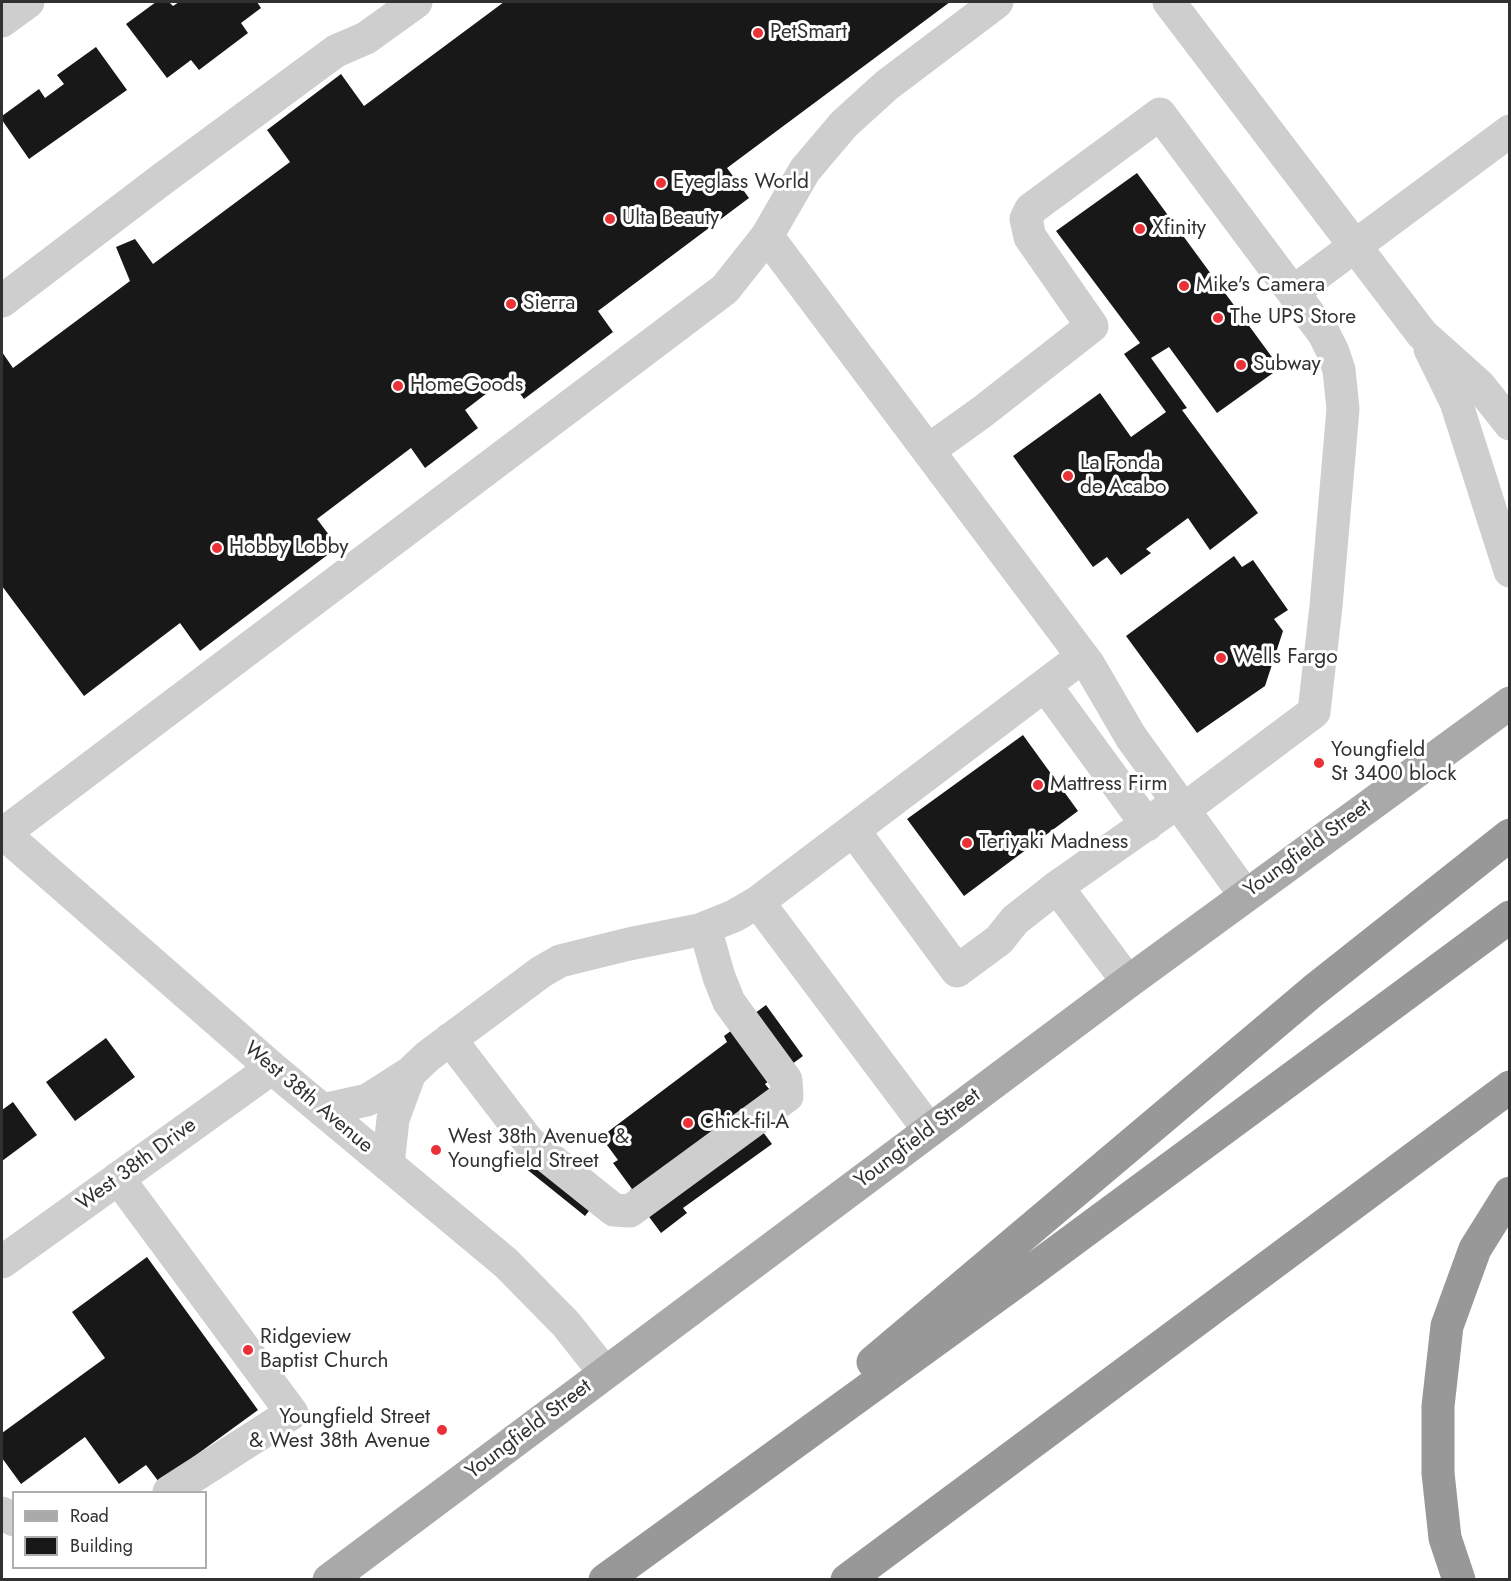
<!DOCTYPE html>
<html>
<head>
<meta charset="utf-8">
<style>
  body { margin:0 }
  #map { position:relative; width:1511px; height:1581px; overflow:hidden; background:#fff; font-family:Jost,sans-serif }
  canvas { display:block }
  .frame { position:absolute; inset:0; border:3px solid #313131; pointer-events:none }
  .legend { position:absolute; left:12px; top:1491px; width:195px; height:78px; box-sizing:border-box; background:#fff; border:2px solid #adadad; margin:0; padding:8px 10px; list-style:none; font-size:18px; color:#313131 }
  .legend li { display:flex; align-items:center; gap:12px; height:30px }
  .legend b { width:30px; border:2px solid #adadad }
</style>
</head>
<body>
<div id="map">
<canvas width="1511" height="1581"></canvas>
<div class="frame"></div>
<ul class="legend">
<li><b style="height:8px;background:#a9a9a9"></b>Road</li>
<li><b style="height:16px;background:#181818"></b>Building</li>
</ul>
</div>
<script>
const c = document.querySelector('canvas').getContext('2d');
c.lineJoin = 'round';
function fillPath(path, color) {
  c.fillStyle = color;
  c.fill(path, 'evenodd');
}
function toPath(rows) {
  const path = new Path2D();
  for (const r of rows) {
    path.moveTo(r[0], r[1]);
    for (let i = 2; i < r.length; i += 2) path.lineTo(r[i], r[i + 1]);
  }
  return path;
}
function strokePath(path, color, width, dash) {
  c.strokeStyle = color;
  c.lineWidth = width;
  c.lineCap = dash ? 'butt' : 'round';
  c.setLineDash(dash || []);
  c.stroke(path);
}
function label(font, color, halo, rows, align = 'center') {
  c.font = font + ' Jost,sans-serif';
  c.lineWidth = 6;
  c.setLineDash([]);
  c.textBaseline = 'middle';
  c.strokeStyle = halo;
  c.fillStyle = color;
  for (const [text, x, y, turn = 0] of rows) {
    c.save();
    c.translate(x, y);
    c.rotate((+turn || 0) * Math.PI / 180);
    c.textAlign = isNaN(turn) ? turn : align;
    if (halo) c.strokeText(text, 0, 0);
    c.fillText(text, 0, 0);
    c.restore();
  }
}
const building = toPath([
  [156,2,169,2,173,6,179,2,257,2,261,8,241,23,248,33,199,70,191,60,167,78,126,24],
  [504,2,950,2,727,168,749,198,598,311,613,332,524,399,508,377,465,410,478,428,425,468,411,448,317,519,338,547,200,651,180,623,84,696,2,586,2,352,13,368,130,281,116,247,135,239,153,264,290,162,267,130,341,74,364,106],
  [96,47,127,90,29,159,2,120,2,116,39,89,45,98,64,84,57,75],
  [1137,173,1280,368,1217,413,1169,347,1151,358,1187,408,1182,410,1258,513,1210,550,1188,518,1146,549,1151,553,1121,575,1107,557,1093,567,1013,456,1100,393,1131,437,1166,412,1124,354,1140,343,1056,231],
  [1234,556,1242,567,1253,560,1288,610,1274,619,1283,631,1265,686,1197,733,1126,636],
  [1023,735,1078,811,964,896,907,819],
  [766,1005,803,1056,765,1084,770,1090,745,1108,772,1144,683,1208,687,1213,661,1233,630,1191,632,1189,613,1163,618,1160,601,1137,727,1042,724,1036],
  [106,1038,135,1077,75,1121,46,1082],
  [13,1102,37,1135,2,1161,2,1110],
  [546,1140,606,1189,585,1216,524,1167],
  [147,1257,258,1410,159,1482,146,1465,119,1484,85,1437,21,1484,2,1458,2,1433,105,1358,72,1312]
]);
const minor = toPath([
  [1169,2,1422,334,1479,385,1510,424],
  [2,21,28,2],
  [767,236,1089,665,1131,737,1245,895],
  [1293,292,1510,131],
  [2,301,161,180,336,51,366,38,416,2],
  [1430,349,1456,402,1510,571],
  [929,450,982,412,1092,326,1030,237,1026,219,1031,209,1160,114,1324,334,1333,352,1339,370,1343,409,1326,606,1314,712,1183,810],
  [1045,685,1147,825],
  [854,831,957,971,999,940,1015,920,1057,887,1178,802],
  [2,832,272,1068,506,1263,566,1324,605,1373],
  [3,834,725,289,767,236,805,170,844,124,887,85,997,2],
  [1057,887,1128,982],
  [758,902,929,1130],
  [450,1039,529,1142,614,1210,630,1211,787,1096,786,1080,729,1002,719,977,705,928],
  [322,1110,367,1100,374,1096,410,1073,428,1056,541,972,560,961,629,944,699,930,734,916,758,902,1082,657],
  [388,1165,393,1119,410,1073],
  [118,1178,292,1413,169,1492],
  [2,1262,272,1068],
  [2,1513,14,1520]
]);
const major = toPath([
  [329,1580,1128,982,1510,703]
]);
const highway = toPath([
  [873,1362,1313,991,1510,835],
  [605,1580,1031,1271,1510,917],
  [847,1580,1510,1087],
  [1459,1580,1445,1538,1438,1473,1438,1406,1447,1326,1475,1249,1510,1193]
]);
const markers = [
  [758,33,6,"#e93238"],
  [661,183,6,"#e93238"],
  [610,219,6,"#e93238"],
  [1140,229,6,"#e93238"],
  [1184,286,6,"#e93238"],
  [511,304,6,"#e93238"],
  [1218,318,6,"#e93238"],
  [1241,365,6,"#e93238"],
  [398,386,6,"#e93238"],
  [1068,476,6,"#e93238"],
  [217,548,6,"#e93238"],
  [1221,658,6,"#e93238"],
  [1319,763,6,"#e93238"],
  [1038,785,6,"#e93238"],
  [967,843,6,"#e93238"],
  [688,1123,6,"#e93238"],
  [436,1150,6,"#e93238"],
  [248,1350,6,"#e93238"],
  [442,1430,6,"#e93238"]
];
const poiNames = [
  ["PetSmart",770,33],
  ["Eyeglass World",673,183],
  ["Ulta Beauty",622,219],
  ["Xfinity",1152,229],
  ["Mike's Camera",1196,286],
  ["Sierra",523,304],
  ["The UPS Store",1230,318],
  ["Subway",1253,365],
  ["HomeGoods",410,386],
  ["La Fonda",1080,464],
  ["de Acabo",1080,488],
  ["Hobby Lobby",229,548],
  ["Wells Fargo",1233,658],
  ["Youngfield",1331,751],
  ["St 3400 block",1331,775],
  ["Mattress Firm",1050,785],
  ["Teriyaki Madness",979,843],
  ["Chick-fil-A",700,1123],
  ["West 38th Avenue &",448,1138],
  ["Youngfield Street",448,1162],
  ["Ridgeview",260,1338],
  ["Baptist Church",260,1362],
  ["Youngfield Street",430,1418,"right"],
  ["& West 38th Avenue",430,1442,"right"]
];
const streetNames = [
  ["Youngfield Street",1308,849,-36],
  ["West 38th Avenue",308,1098,40],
  ["Youngfield Street",918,1139,-37],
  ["West 38th Drive",137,1165,-36],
  ["Youngfield Street",529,1430,-37]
];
fillPath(building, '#181818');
strokePath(minor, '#cecece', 33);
strokePath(major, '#a9a9a9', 33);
strokePath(highway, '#989898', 33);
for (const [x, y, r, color] of markers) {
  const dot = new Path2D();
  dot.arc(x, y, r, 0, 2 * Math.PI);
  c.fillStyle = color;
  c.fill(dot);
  strokePath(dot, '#fff', 2);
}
label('21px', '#313131', '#fff', poiNames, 'left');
label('21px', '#313131', '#fff', streetNames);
</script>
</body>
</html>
